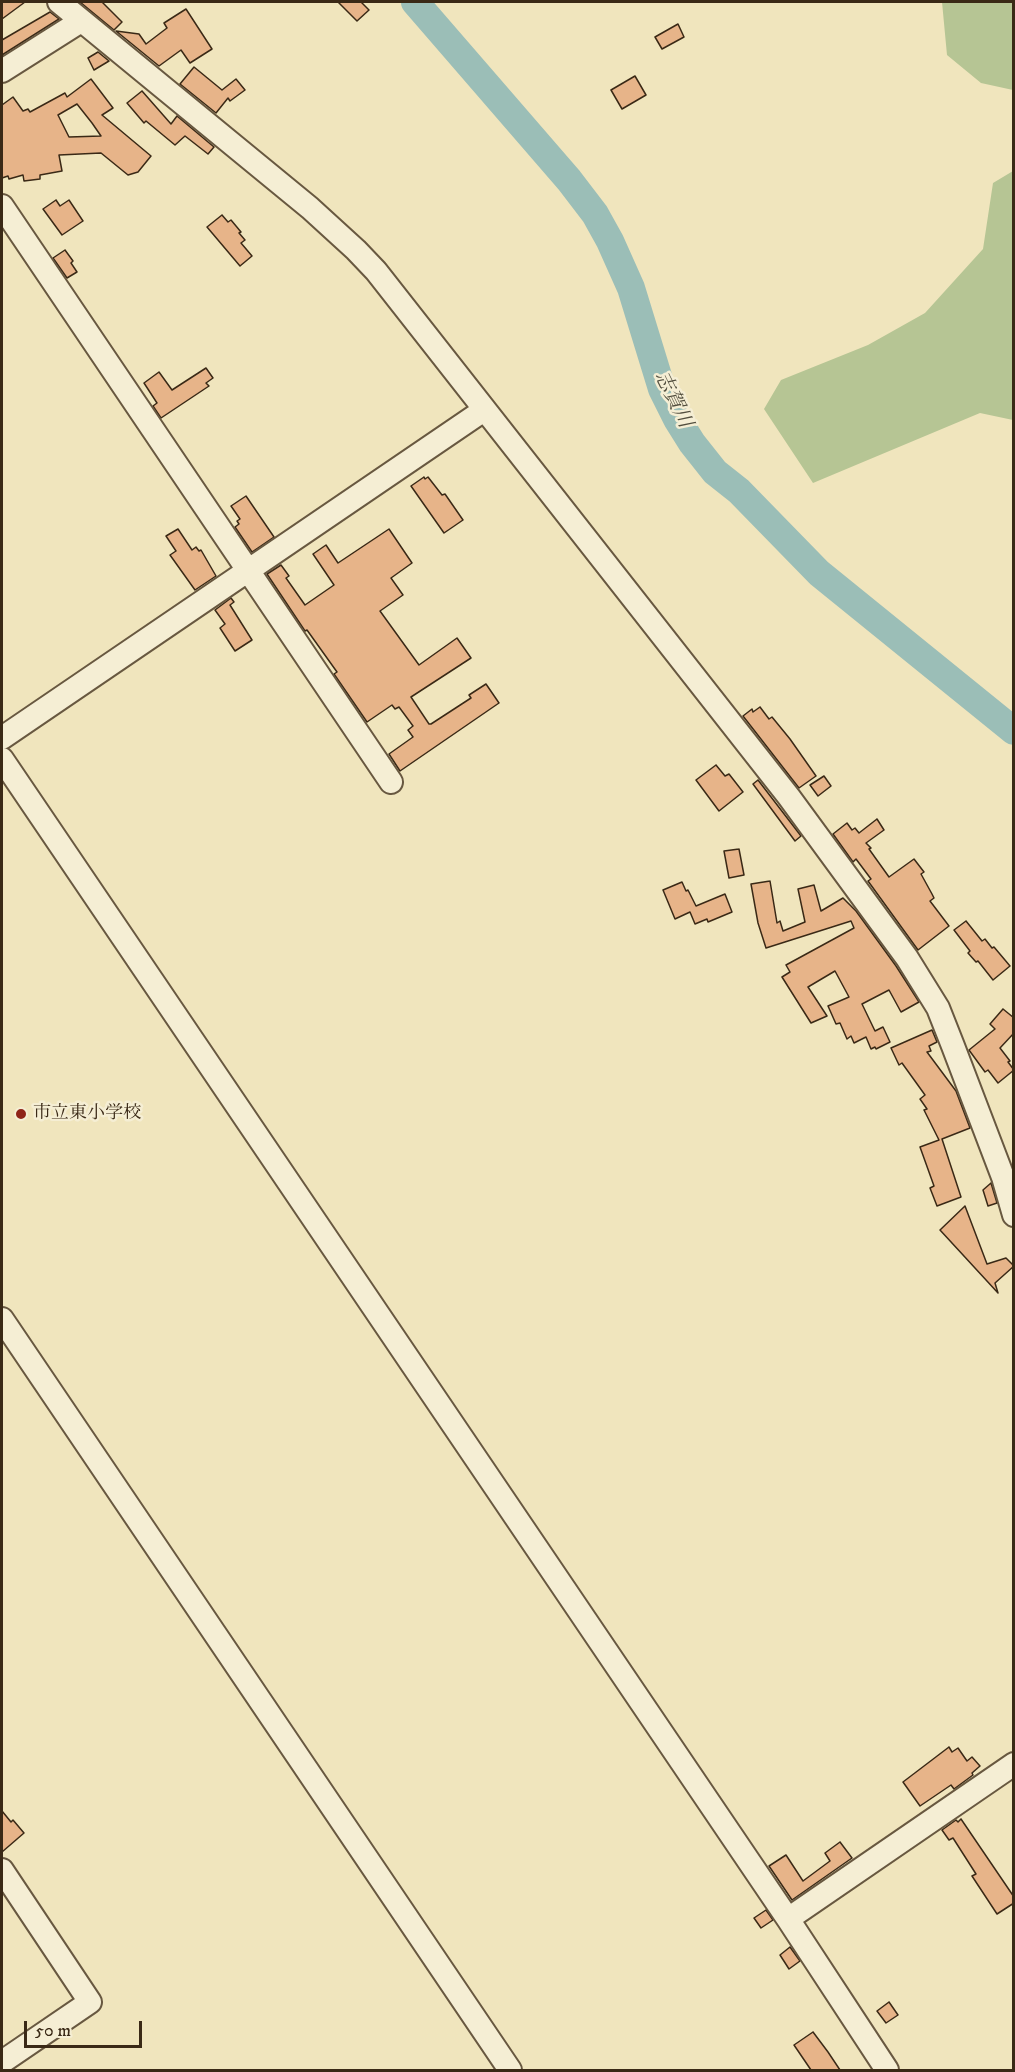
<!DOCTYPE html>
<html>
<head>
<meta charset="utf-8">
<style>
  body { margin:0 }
  #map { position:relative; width:1015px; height:2072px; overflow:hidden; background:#f0e5bd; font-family:"IM FELL DW Pica",serif }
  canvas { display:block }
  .frame { position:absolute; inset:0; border:3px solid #3a2916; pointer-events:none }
  .scale { position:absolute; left:24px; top:2021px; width:118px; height:27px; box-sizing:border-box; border:3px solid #3a2916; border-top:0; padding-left:8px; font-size:18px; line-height:21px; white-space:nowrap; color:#3a2916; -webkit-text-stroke:4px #f5eed4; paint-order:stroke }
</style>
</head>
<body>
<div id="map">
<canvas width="1015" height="2072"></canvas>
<div class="frame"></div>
<div class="scale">50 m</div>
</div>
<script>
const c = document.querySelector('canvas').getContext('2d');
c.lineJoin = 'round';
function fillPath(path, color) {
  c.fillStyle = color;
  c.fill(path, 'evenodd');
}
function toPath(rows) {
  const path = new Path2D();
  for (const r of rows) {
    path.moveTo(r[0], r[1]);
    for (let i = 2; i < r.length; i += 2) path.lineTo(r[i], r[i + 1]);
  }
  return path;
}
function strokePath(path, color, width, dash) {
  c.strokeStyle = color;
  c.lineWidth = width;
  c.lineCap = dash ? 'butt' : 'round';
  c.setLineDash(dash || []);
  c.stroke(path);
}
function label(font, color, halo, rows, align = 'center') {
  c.font = font + ' "IM FELL DW Pica","Noto Serif JP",serif';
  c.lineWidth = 5;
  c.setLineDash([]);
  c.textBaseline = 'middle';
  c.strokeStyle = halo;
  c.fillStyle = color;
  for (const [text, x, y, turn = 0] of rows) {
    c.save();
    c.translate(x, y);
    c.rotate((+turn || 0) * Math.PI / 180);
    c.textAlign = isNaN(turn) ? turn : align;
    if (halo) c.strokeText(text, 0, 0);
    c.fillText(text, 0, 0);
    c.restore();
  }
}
const green = toPath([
  [942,2,1013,2,1013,90,981,83,947,55],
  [1013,171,1013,420,980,413,813,483,764,409,781,380,868,345,925,313,983,249,993,183]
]);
const river = toPath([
  [415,2,569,180,595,214,610,241,631,288,662,389,677,419,692,443,715,472,739,491,819,573,1014,731]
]);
const building = toPath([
  [2,2,25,2,2,19,2,2],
  [80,2,102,2,122,22,114,30,80,2],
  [338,2,361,2,369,10,357,21,338,2],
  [186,9,212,49,190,63,181,50,159,66,116,31,139,34,146,44,167,28,164,23,186,9],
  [50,12,59,19,2,55,2,40,50,12],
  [678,24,684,37,662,49,655,37,678,24],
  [98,52,109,61,94,70,88,58,98,52],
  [194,67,222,90,236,79,245,90,230,101,228,98,216,113,180,84,194,67],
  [635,76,646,95,622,109,611,90,635,76],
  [91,79,113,108,102,115,151,156,138,172,128,175,101,153,59,155,62,171,40,175,40,179,24,181,23,175,9,179,8,176,2,178,2,105,13,97,23,111,28,109,30,112,65,93,67,97,91,79],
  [77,104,92,123,101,136,69,137,58,115,77,104],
  [142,91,171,124,177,116,214,147,208,154,185,136,175,145,146,121,144,123,127,103,142,91],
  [56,200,60,206,69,200,83,221,62,235,43,209,56,200],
  [222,215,228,222,231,220,241,232,239,233,245,240,241,243,252,256,240,266,207,227,222,215],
  [65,250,73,261,71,263,77,272,67,278,53,258,65,250],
  [206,368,213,378,206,383,209,386,161,418,153,406,157,403,144,383,159,372,172,390,206,368],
  [424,477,425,479,428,477,442,495,445,494,463,520,444,533,411,486,424,477],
  [246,496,274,537,252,552,235,527,239,524,237,521,240,519,231,506,246,496],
  [178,529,192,550,196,547,199,551,201,550,216,576,195,590,170,555,176,551,166,536,178,529],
  [389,529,412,563,391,578,403,595,380,611,419,665,457,638,471,658,411,697,429,724,431,724,471,698,469,695,486,684,499,703,400,771,389,754,413,737,408,730,413,726,399,707,395,709,392,705,367,722,334,674,337,672,307,630,305,631,267,574,281,565,289,576,286,578,305,605,334,585,313,554,326,545,338,563,389,529],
  [231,598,234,602,230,605,252,640,235,651,220,628,225,624,215,610,231,598],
  [760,707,769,719,772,717,790,739,816,776,799,788,743,716,752,709,753,712,760,707],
  [716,765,725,776,729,774,743,792,719,811,696,780,716,765],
  [824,776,831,786,818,796,810,785,824,776],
  [758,780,801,836,795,841,753,784,758,780],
  [877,819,884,830,866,843,871,848,869,849,889,877,914,859,924,872,921,874,932,894,934,898,930,901,949,926,918,950,868,881,871,879,856,859,853,862,833,834,847,823,852,830,855,828,859,833,877,819],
  [739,849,744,875,729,878,724,851,739,849],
  [770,881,777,923,780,921,783,931,805,922,798,889,814,885,821,911,843,898,856,911,896,966,919,1002,901,1012,889,990,862,1004,875,1031,883,1027,890,1042,876,1049,875,1047,871,1049,866,1037,854,1043,851,1036,847,1039,840,1023,836,1024,828,1006,849,997,835,971,808,987,827,1016,811,1023,782,977,790,972,786,965,854,928,851,921,766,948,758,923,751,884,770,881],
  [682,882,686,891,688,890,696,906,725,894,732,912,708,922,707,919,695,924,690,912,675,919,663,890,682,882],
  [966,921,982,941,985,939,992,948,994,947,1010,966,993,980,978,961,976,962,968,953,970,951,954,930,966,921],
  [1003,1009,1014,1018,1014,1033,1000,1048,1010,1061,1008,1062,1014,1070,998,1083,988,1070,985,1072,969,1050,995,1029,990,1024,1003,1009],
  [932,1030,937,1042,929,1046,931,1051,927,1052,956,1091,970,1128,942,1139,961,1197,937,1206,930,1188,934,1186,920,1147,939,1140,924,1110,927,1109,920,1099,925,1095,902,1063,899,1065,891,1048,932,1030],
  [991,1183,997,1203,988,1206,983,1190,991,1183],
  [965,1206,987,1264,1006,1258,1014,1266,995,1283,998,1293,940,1230,965,1206],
  [949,1747,952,1752,958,1748,967,1761,972,1757,980,1766,972,1773,973,1775,954,1789,951,1785,920,1806,903,1782,949,1747],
  [2,1811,11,1822,13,1820,24,1833,2,1852,2,1811],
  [961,1819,1014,1897,1014,1903,997,1914,972,1876,976,1874,953,1838,949,1840,942,1830,956,1820,958,1822,961,1819],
  [840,1842,852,1858,792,1900,769,1866,786,1855,803,1881,830,1861,825,1853,840,1842],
  [766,1910,773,1920,761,1928,754,1918,766,1910],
  [790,1947,800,1961,789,1969,780,1955,790,1947],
  [889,2002,898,2015,886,2023,877,2011,889,2002],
  [813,2032,828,2052,840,2070,811,2070,794,2045,813,2032]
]);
const minor = toPath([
  [59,2,310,208,356,250,376,271,789,797,907,958,938,1008,953,1046,1003,1177,1014,1215],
  [2,71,81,21],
  [2,206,391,782],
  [2,738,484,410],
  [2,759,788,1919,887,2070],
  [2,1319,510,2070],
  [2,1870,90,2002,2,2062],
  [788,1919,1014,1764]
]);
const markers = [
  [21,1114,6,"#8f2418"]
];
const poiNames = [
  ["市立東小学校",33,1114]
];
const waterNames = [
  ["志賀川",672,400,64]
];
fillPath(green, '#b6c594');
strokePath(river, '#9bbeb7', 28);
fillPath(building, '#e7b489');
strokePath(building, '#3a2916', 1.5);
strokePath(minor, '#685840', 26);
strokePath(minor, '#f5eed4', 22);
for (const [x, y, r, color] of markers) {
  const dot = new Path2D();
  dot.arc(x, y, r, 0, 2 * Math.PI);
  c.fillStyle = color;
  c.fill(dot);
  strokePath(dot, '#f5eed4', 2);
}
label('18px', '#3a2916', '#f5eed4', poiNames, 'left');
label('italic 20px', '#524e3e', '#f5eed4', waterNames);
</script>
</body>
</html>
